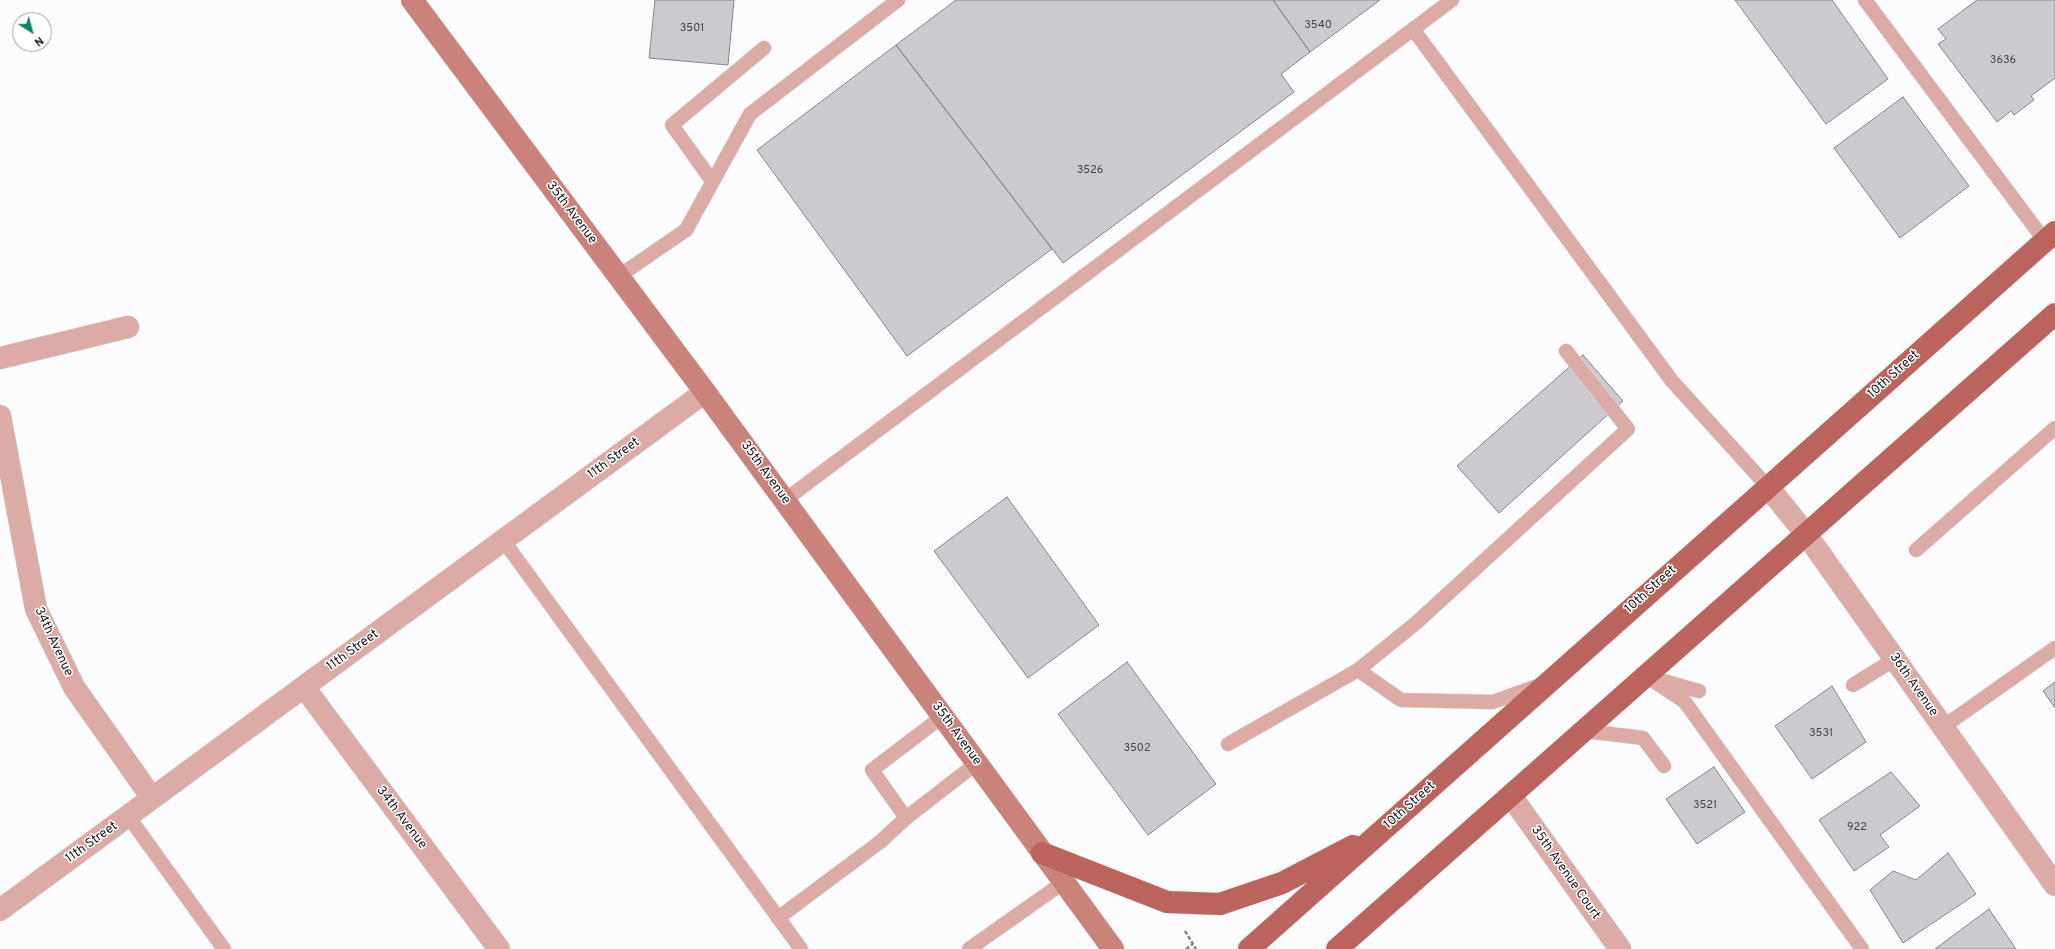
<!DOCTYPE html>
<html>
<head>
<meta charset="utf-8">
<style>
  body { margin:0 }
  #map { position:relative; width:2055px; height:949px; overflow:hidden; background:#fcfbfe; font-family:Overpass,sans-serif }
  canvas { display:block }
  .north { position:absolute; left:12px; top:12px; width:40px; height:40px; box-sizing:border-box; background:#fff; border:1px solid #a3a3a3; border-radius:50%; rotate:144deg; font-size:11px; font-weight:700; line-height:16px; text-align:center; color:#181819 }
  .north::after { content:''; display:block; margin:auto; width:14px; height:18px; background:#05876a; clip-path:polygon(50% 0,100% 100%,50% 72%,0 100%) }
</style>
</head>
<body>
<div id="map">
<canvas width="2055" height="949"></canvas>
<div class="north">N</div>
</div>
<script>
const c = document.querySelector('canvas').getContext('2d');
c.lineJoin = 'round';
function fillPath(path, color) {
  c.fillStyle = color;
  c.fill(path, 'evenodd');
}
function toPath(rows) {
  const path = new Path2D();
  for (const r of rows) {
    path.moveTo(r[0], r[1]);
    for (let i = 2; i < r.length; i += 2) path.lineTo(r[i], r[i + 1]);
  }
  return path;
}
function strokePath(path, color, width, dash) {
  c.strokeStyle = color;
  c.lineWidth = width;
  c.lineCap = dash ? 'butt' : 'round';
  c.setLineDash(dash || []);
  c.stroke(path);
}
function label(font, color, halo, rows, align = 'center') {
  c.font = font + ' Overpass,sans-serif';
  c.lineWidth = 3;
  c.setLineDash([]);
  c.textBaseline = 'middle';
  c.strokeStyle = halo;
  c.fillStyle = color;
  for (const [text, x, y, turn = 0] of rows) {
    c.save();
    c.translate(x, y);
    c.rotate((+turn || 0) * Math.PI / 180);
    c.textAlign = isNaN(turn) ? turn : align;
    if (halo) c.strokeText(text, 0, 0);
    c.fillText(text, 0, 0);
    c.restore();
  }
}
const building = toPath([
  [655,0,734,0,728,65,649,58,655,0],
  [956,0,1273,0,1310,52,1281,74,1294,92,1063,263,896,45,956,0],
  [1273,0,1380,0,1310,52,1273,0],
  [1735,0,1832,0,1888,79,1826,124,1735,0],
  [1977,0,2055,0,2055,78,2031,96,2034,100,2014,115,2011,111,1997,122,1938,44,1946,39,1938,29,1977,0],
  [896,45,1052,249,907,356,757,150,896,45],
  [1903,97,1969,186,1900,238,1834,148,1903,97],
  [1583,355,1623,401,1499,513,1457,466,1583,355],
  [1007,497,1099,625,1028,678,934,551,1007,497],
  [1127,662,1216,784,1148,835,1058,714,1127,662],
  [2055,682,2055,708,2043,691,2055,682],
  [1832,686,1866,742,1812,779,1775,726,1832,686],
  [1714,767,1745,812,1697,844,1666,799,1714,767],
  [1891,772,1920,806,1880,835,1889,847,1854,871,1819,820,1891,772],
  [1948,853,1976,894,1903,943,1870,890,1893,871,1916,880,1948,853],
  [1989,909,2016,949,1935,949,1989,909]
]);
const path = toPath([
  [1185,931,1196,949],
  [1186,949,1193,944]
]);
const service = toPath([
  [1865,0,2045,241],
  [1413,29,1672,381,1768,487],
  [712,181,672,125,764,48],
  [619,276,686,230,750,114,898,0],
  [785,500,1452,0],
  [503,540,801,949],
  [1916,550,2055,428],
  [1358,670,1401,700,1493,702,1540,685],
  [1646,676,1685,702,1862,949],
  [1660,680,1699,691],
  [1853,685,1895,659],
  [943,716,872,770,906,818,977,763],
  [1943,727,2055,648],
  [1585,731,1643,738,1664,766],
  [1228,744,1358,670,1416,623,1628,429,1566,351],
  [128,816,224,949],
  [778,918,880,842,906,818],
  [969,949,1064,882]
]);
const minor = toPath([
  [0,358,128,327],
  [0,416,36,609,74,687,152,798],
  [1768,487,1806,534,2055,885],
  [304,687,499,949],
  [1511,796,1620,949],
  [0,910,705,392]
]);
const secondary = toPath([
  [412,0,705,392,1113,949]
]);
const primary = toPath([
  [1042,853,1167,902,1220,904,1282,883,1353,846],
  [1249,949,2055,232],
  [1337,949,2055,314]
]);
const numberNames = [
  ["3540",1318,26],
  ["3501",692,29],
  ["3636",2003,61],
  ["3526",1090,171],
  ["3531",1821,734],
  ["3502",1137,749],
  ["3521",1705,806],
  ["922",1857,828]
];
const streetNames = [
  ["35th Avenue",571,213,53],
  ["10th Street",1894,375,-42],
  ["11th Street",614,459,-36],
  ["35th Avenue",765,473,54],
  ["10th Street",1651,590,-42],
  ["34th Avenue",53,642,65],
  ["11th Street",353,651,-36],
  ["36th Avenue",1913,685,55],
  ["35th Avenue",956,734,54],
  ["10th Street",1410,806,-42],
  ["34th Avenue",401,818,53],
  ["11th Street",92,843,-36],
  ["35th Avenue Court",1565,873,55]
];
fillPath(building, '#cccacf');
strokePath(building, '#87858a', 1);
strokePath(service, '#d8d7d9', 15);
strokePath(minor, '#d8d7d9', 23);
strokePath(secondary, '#d8d7d9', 23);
strokePath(primary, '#d8d7d9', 23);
strokePath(path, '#878789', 2.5, [4, 2]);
strokePath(service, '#ddaba5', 14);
strokePath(minor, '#ddaba5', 22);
strokePath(secondary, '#ca827b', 22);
strokePath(primary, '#bb645c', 22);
label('11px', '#454446', null, numberNames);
label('13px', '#181819', '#fff', streetNames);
</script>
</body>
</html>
